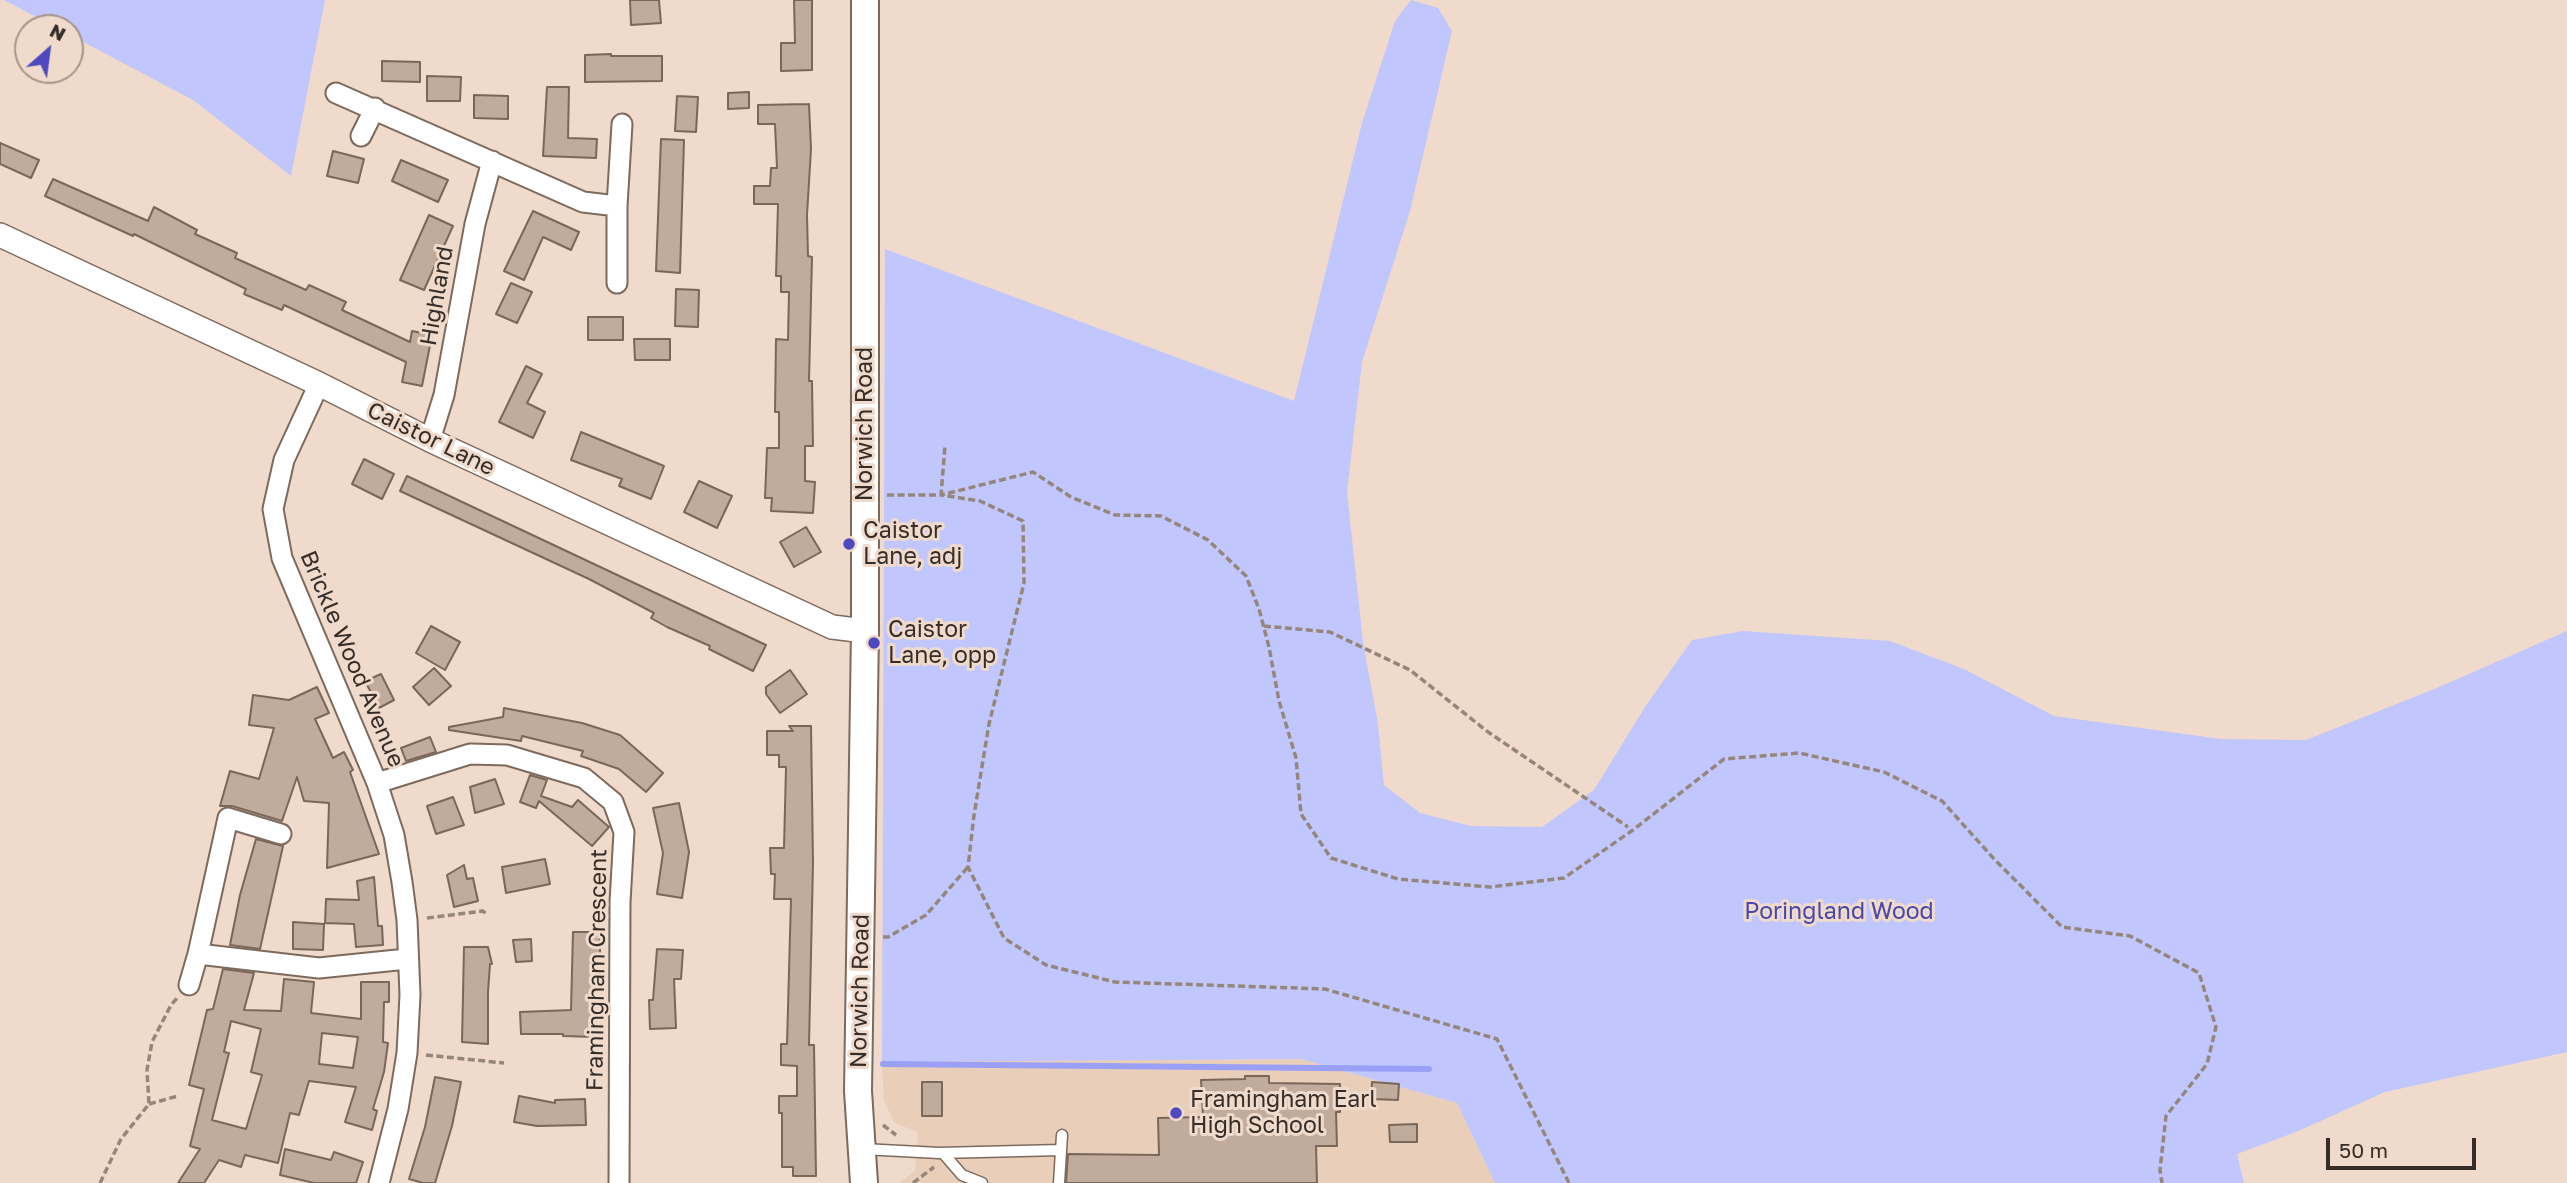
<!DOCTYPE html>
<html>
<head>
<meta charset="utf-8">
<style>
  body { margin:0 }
  #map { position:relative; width:2567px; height:1183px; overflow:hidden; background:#efdacb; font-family:"Golos Text",sans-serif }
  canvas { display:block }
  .north { position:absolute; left:14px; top:14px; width:70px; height:70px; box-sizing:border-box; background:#efdacb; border:2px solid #a5958a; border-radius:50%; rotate:28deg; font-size:19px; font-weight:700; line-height:28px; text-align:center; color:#362d28 }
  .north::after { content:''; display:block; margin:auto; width:24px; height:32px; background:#4f49bf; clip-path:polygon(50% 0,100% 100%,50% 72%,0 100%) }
  .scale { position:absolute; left:2326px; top:1138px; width:150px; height:32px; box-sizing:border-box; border:4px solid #362d28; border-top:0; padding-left:9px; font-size:21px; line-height:24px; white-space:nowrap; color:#362d28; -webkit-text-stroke:5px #efdacb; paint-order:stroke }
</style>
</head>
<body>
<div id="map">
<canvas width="2567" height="1183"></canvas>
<div class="north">N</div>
<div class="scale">50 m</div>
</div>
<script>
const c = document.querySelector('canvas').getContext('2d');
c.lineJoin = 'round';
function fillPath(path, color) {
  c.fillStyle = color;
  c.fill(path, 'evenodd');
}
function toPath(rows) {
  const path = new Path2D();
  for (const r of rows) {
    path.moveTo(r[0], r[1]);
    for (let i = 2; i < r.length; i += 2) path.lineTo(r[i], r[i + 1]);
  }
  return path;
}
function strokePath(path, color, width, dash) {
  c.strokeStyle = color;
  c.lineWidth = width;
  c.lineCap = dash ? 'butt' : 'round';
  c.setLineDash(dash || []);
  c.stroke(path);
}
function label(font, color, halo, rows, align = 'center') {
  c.font = font + ' "Golos Text",sans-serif';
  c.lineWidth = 6;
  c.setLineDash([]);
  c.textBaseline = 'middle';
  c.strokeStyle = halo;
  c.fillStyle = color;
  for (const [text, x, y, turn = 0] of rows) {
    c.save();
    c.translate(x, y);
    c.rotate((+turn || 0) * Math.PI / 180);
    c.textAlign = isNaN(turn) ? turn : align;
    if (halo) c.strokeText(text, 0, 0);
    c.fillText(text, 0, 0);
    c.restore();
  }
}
const built = toPath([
  [1301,1059,1457,1103,1495,1183,900,1183,915,1170,918,1132,895,1123,884,1101,882,1062]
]);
const green = toPath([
  [4,0,325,0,291,176,193,100,70,35,70,28,57,28],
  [1411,0,1438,8,1452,31,1410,211,1362,362,1347,492,1363,642,1378,724,1384,785,1420,813,1471,826,1542,827,1594,790,1645,707,1692,640,1743,631,1890,641,1964,669,2054,716,2221,739,2306,740,2439,687,2567,631,2567,1052,2385,1092,2296,1132,2237,1154,2244,1183,1495,1183,1457,1103,1301,1059,882,1062,885,249,1294,401,1362,123,1395,21]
]);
const stream = toPath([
  [883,1064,1429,1069]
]);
const building = toPath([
  [630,0,659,0,661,23,631,25,630,0],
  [794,0,812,0,812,70,781,71,781,43,795,43,794,0],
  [611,54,611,56,662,56,662,81,585,82,585,55,611,54],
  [382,61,420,62,420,82,382,81,382,61],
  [427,76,461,77,460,101,427,101,427,76],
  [547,87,569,87,568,138,597,139,596,158,543,156,547,87],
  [749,92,749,108,728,109,728,93,749,92],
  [474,95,508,96,508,119,474,118,474,95],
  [677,96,698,97,696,132,675,131,677,96],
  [809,104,811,149,807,215,808,256,812,257,809,381,812,381,813,446,805,446,805,481,815,482,813,513,771,511,772,498,765,498,767,448,779,448,779,412,775,412,776,339,788,340,789,292,781,292,781,276,776,276,778,204,754,204,754,186,770,186,771,168,777,168,775,124,758,124,758,105,809,104],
  [661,139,684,140,680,273,656,271,661,139],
  [0,143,39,160,31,178,0,164,0,143],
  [333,151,364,159,358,183,327,176,333,151],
  [401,160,448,180,438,202,392,181,401,160],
  [53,179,148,221,154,207,197,230,195,234,237,253,235,258,306,290,309,285,346,302,342,310,410,342,412,331,432,335,422,386,402,382,406,362,284,305,282,310,244,294,246,289,134,234,133,236,45,196,53,179],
  [533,211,579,232,571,250,543,237,524,280,504,271,533,211],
  [429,215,453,226,424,290,400,280,429,215],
  [511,283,532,292,517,323,496,314,511,283],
  [676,289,699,290,698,327,675,326,676,289],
  [588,317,623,317,623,340,588,340,588,317],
  [634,339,670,339,670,360,635,360,634,339],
  [526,366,542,374,527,403,545,412,533,438,499,422,526,366],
  [581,432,664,466,651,499,619,486,622,479,571,460,581,432],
  [364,459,394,474,382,499,352,484,364,459],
  [407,476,766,645,753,671,709,649,710,646,667,627,651,618,654,613,589,579,400,491,407,476],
  [699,481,732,496,717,528,684,512,699,481],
  [806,527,821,552,794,567,780,542,806,527],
  [431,626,460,642,445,670,416,653,431,626],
  [434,668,451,686,429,705,413,687,434,668],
  [790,670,807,694,780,713,766,694,766,687,790,670],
  [381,674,394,700,379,708,365,681,381,674],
  [317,687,329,713,315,719,333,758,344,752,353,770,350,772,379,854,327,868,329,803,304,801,297,777,282,821,232,806,220,806,230,771,259,779,274,728,249,725,253,695,289,700,317,687],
  [504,708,582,723,620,735,663,773,646,792,619,769,581,756,583,751,522,736,521,741,449,730,449,727,503,717,504,708],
  [789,726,811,726,813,863,809,1045,814,1045,816,1176,793,1176,793,1167,782,1167,782,1113,779,1113,779,1096,797,1096,797,1066,781,1065,781,1044,787,1044,791,899,774,899,775,874,771,874,770,848,784,848,786,767,779,767,779,755,767,755,767,731,793,731,789,726],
  [430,737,436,752,406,761,401,748,430,737],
  [530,775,547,780,541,796,572,807,578,800,609,827,592,846,539,801,536,808,520,802,530,775],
  [495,779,504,804,475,813,470,787,495,779],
  [453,797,464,825,436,834,427,806,453,797],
  [679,803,689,852,682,898,657,894,663,853,653,808,679,803],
  [256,839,283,846,260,949,230,945,240,895,256,839],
  [545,859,550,884,506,893,502,867,545,859],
  [464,865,467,879,473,878,478,901,454,907,447,875,464,865],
  [374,877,378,926,382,926,383,945,356,947,354,924,325,923,326,899,359,900,357,881,374,877],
  [293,922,324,924,323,950,293,949,293,922],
  [573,932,600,932,600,964,594,964,596,1037,563,1036,563,1034,521,1034,520,1012,571,1010,573,932],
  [531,939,532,961,516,962,513,940,531,939],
  [464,947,488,947,492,964,490,964,488,992,488,1044,462,1042,464,947],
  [657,949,683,950,681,979,674,979,676,1028,650,1029,649,1000,653,1000,657,949],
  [223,969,254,973,244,1010,281,1011,284,979,314,982,311,1013,361,1019,361,982,389,982,389,1002,384,1002,383,1042,388,1043,384,1072,373,1109,377,1111,372,1130,345,1122,356,1087,309,1081,299,1115,290,1113,278,1163,245,1155,241,1167,219,1160,204,1183,178,1183,200,1149,190,1146,204,1089,189,1085,207,1010,213,1009,223,969],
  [231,1021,261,1029,251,1072,262,1075,246,1129,212,1120,229,1053,224,1052,231,1021],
  [322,1033,358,1037,353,1068,319,1064,322,1033],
  [1245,1076,1269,1076,1269,1083,1340,1084,1340,1112,1336,1112,1337,1146,1316,1146,1317,1183,1066,1183,1068,1154,1159,1155,1158,1118,1203,1117,1201,1080,1245,1079,1245,1076],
  [435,1077,461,1082,452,1126,435,1183,423,1183,409,1179,425,1127,435,1077],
  [922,1082,942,1082,942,1116,922,1116,922,1082],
  [1372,1082,1399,1084,1398,1100,1371,1099,1372,1082],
  [519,1096,555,1103,555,1100,585,1099,586,1125,537,1126,514,1122,519,1096],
  [1417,1124,1417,1142,1390,1142,1389,1125,1417,1124],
  [285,1149,331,1160,334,1152,363,1162,356,1183,314,1183,280,1175,285,1149]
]);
const path = toPath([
  [887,495,941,495,945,446],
  [1264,626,1330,632,1410,670,1488,732,1628,827],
  [427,918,483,911,486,914],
  [883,937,888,937,926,915,968,867],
  [426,1055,504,1063],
  [149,1104,178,1096],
  [883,1125,896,1135],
  [100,1183,121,1139,149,1104,147,1070,152,1042,171,1005,178,997],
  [913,1183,934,1167],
  [1569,1183,1497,1039,1325,989,1115,982,1046,965,1004,938,968,867,974,815,989,724,1024,583,1023,521,980,501,941,495,1033,472,1071,497,1115,515,1161,516,1208,540,1246,576,1259,609,1269,647,1279,701,1296,758,1301,814,1331,858,1398,879,1490,887,1564,878,1633,830,1724,759,1799,753,1884,772,1942,801,1995,860,2062,927,2130,936,2199,973,2216,1027,2207,1064,2166,1116,2160,1170,2162,1183]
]);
const service = toPath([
  [863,1149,939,1153,1061,1150],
  [943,1153,962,1175,982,1183],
  [1059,1183,1062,1135]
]);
const minor = toPath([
  [336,93,583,202,617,206,617,283],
  [361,136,375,108],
  [617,206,622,124],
  [319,384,284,460,273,509,282,558,377,783,394,835,402,882,407,920,410,995,407,1053,398,1109,379,1183],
  [430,440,444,395,475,224,492,161],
  [377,783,470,754,507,755,584,778,613,802,624,832,620,902,619,1183],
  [198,954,319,968,407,959],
  [189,985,198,954,228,818,281,834]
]);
const tertiary = toPath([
  [0,235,319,384,430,440,832,627,865,631]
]);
const secondary = toPath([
  [864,1183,858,1091,865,631,865,0]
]);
const markers = [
  [849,544,7,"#4f49bf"],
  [874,643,7,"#4f49bf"],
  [1176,1113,7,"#4f49bf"]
];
const streetNames = [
  ["Highland",437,296,-80],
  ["Norwich Road",865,424,-90],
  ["Caistor Lane",431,439,26],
  ["Brickle Wood Avenue",352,659,67],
  ["Framingham Crescent",597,970,-89],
  ["Norwich Road",860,991,-89]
];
const poiNames = [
  ["Caistor",863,531],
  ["Lane, adj",863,557],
  ["Caistor",888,630],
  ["Lane, opp",888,656],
  ["Framingham Earl",1190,1100],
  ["High School",1190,1126]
];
const parkNames = [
  ["Poringland Wood",1839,912]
];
fillPath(built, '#e9ceba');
fillPath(green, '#c1c7fd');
strokePath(stream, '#9aa0f5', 6);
fillPath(building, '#c0ab9d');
strokePath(building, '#7a675a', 2);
strokePath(service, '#7d6a5d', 13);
strokePath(minor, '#7d6a5d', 23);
strokePath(tertiary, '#7d6a5d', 26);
strokePath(secondary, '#7d6a5d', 30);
strokePath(path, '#95867c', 3.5, [7, 3.5]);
strokePath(service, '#fff', 10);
strokePath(minor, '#fff', 19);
strokePath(tertiary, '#fff', 23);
strokePath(secondary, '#fff', 26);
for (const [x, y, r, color] of markers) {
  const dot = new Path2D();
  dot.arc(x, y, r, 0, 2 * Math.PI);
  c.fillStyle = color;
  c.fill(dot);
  strokePath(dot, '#efdacb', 2.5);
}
label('23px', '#362d28', '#efdacb', streetNames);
label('23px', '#362d28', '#efdacb', poiNames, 'left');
label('23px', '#4947a9', '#efdacb', parkNames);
</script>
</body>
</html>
